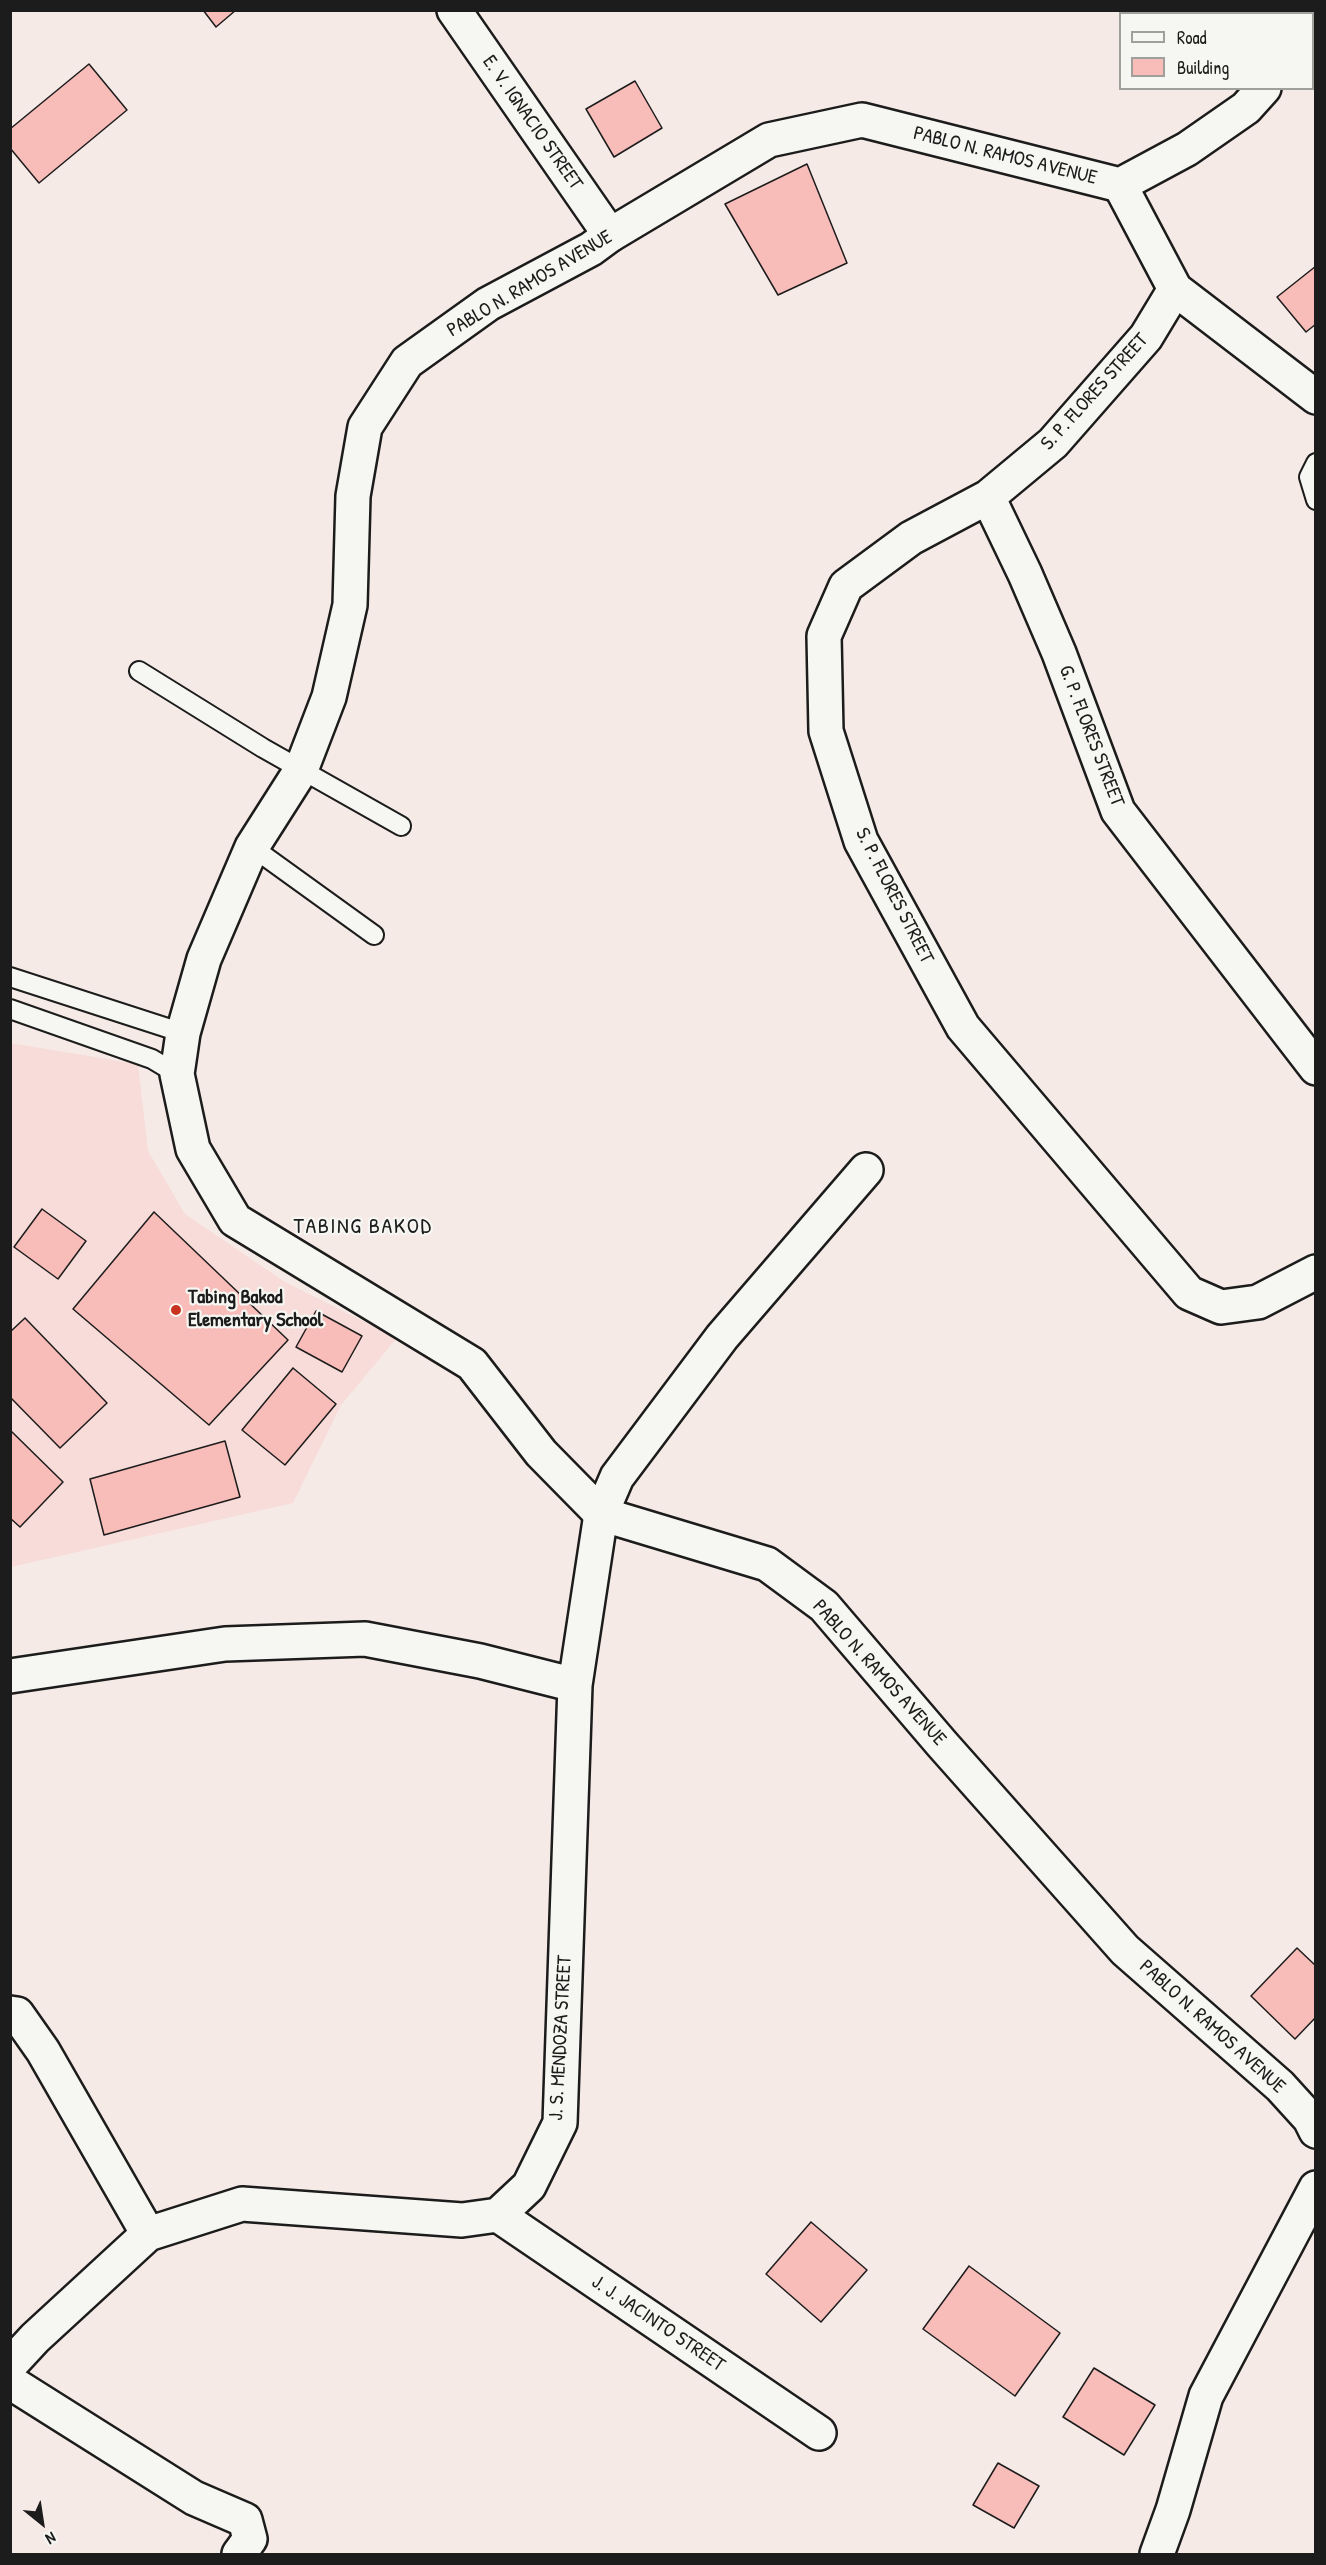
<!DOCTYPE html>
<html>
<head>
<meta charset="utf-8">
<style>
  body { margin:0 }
  #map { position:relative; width:1326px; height:2565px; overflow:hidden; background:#f6eae7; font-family:"Patrick Hand",sans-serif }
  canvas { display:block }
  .frame { position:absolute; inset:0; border:12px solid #1c1c1c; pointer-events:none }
  .legend { position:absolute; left:1119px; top:12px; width:195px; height:78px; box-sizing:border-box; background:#f6f6f2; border:2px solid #9f9f9c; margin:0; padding:8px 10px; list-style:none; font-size:18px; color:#1c1c1c }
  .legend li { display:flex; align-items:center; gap:12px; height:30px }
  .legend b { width:30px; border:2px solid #9f9f9c }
  .north { position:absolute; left:12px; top:2493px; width:60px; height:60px; -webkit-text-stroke:4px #f6f6f2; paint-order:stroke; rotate:150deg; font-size:16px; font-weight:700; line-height:24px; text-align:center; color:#1c1c1c }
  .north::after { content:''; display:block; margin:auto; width:21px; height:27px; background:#1c1c1c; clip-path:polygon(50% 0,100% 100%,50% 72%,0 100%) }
</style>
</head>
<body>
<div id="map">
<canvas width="1326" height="2565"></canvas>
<div class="frame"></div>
<ul class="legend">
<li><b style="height:8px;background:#f6f6f2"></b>Road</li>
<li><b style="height:16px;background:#f8bcb9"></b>Building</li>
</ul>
<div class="north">N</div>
</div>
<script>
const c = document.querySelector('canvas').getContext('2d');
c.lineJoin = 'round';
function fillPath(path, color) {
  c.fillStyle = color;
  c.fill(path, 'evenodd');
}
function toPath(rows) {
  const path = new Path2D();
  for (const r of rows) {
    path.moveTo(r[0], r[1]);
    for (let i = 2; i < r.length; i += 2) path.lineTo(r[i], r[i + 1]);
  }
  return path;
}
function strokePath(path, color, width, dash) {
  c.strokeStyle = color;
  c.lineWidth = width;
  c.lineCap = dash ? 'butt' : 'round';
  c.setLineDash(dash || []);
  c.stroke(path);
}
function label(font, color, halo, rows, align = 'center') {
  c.font = font + ' "Patrick Hand",sans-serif';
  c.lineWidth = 4.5;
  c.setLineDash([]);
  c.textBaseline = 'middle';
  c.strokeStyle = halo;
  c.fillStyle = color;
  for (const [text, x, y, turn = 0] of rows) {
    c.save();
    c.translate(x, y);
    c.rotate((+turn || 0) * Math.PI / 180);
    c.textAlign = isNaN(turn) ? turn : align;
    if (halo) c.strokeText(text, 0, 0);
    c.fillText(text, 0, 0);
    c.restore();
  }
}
const built = toPath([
  [10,1043,138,1064,148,1151,185,1214,285,1282,397,1338,341,1405,293,1503,11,1567]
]);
const building = toPath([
  [203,10,236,10,216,27,203,10],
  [89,64,127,110,39,183,10,148,10,129,89,64],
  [635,81,662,128,614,157,586,109,635,81],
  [807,164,847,263,778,295,725,204,807,164],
  [1316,266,1316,324,1306,332,1277,297,1316,266],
  [42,1209,86,1241,58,1279,14,1247,42,1209],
  [154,1212,288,1340,209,1425,73,1309,154,1212],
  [316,1311,362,1336,342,1372,296,1347,316,1311],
  [25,1318,107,1403,60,1448,10,1397,10,1332,25,1318],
  [293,1368,336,1404,285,1465,242,1430,293,1368],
  [10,1430,63,1482,20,1527,10,1518,10,1430],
  [225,1441,240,1497,104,1535,90,1479,225,1441],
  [1297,1948,1316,1966,1316,2017,1295,2039,1251,1996,1297,1948],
  [811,2222,867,2270,821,2322,766,2274,811,2222],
  [969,2266,1060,2333,1015,2396,923,2329,969,2266],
  [1094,2368,1155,2405,1124,2455,1063,2417,1094,2368],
  [998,2463,1039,2486,1014,2528,973,2505,998,2463]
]);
const lane = toPath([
  [1316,463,1309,477,1316,500],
  [139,671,263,748,401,826],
  [252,847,374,935],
  [10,977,183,1033],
  [10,1009,152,1059,177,1074]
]);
const street = toPath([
  [454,10,610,235],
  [1120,185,1175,289,1316,397],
  [1175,289,1146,337,1053,443,988,497,911,538,846,586,824,636,826,731,861,841,963,1027,1189,1293,1221,1307,1258,1302,1316,1272],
  [988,497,1025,574,1059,653,1118,811,1316,1068],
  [10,1676,225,1644,365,1639,480,1661,575,1685],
  [10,2013,17,2014,43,2051,148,2234],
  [498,2215,819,2433],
  [10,2365,35,2338,148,2234,242,2204,462,2220,498,2215,529,2186,560,2123,575,1685,601,1514,617,1477,722,1337,866,1170],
  [10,2382,194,2498,245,2520,250,2539,239,2554]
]);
const secondary = toPath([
  [1312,38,1316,35],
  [1264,88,1246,108,1187,149,1120,185,862,120,769,140,610,235,591,249,488,304,407,362,365,427,353,496,350,605,329,697,301,770,252,847,204,959,183,1033,177,1074,193,1149,235,1220,472,1364,541,1453,601,1514,767,1564,824,1606,942,1744,1125,1950,1280,2086,1310,2119,1316,2131],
  [1157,2554,1173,2510,1206,2396,1316,2188]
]);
const markers = [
  [176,1310,6,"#c8321e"]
];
const streetNames = [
  ["E. V. IGNACIO STREET",532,123,55],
  ["PABLO N. RAMOS AVENUE",1005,156,14],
  ["PABLO N. RAMOS AVENUE",530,284,-31],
  ["S. P. FLORES STREET",1095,392,-48],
  ["G. P. FLORES STREET",1091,736,69],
  ["S. P. FLORES STREET",894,896,63],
  ["PABLO N. RAMOS AVENUE",879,1673,48],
  ["PABLO N. RAMOS AVENUE",1212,2027,42],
  ["J. S. MENDOZA STREET",561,2038,-87],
  ["J. J. JACINTO STREET",658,2324,34]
];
const poiNames = [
  ["Tabing Bakod",188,1298],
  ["Elementary School",188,1321]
];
const quarterNames = [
  ["TABING BAKOD",363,1227]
];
fillPath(built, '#f7dcd9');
fillPath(building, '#f8bcb9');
strokePath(building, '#1c1c1c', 1.5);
strokePath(lane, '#1c1c1c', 22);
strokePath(street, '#1c1c1c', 38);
strokePath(secondary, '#1c1c1c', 38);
strokePath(lane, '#f6f6f2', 18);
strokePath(street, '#f6f6f2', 33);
strokePath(secondary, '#f6f6f2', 33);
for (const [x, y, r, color] of markers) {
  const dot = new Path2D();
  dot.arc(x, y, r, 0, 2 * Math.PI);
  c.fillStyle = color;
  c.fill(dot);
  strokePath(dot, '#f6f6f2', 2);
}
label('20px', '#1c1c1c', '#f6f6f2', streetNames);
label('bold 20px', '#1c1c1c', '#f6f6f2', poiNames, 'left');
c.letterSpacing = '1.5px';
label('22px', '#1c1c1c', '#f6f6f2', quarterNames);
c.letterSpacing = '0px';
</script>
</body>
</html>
